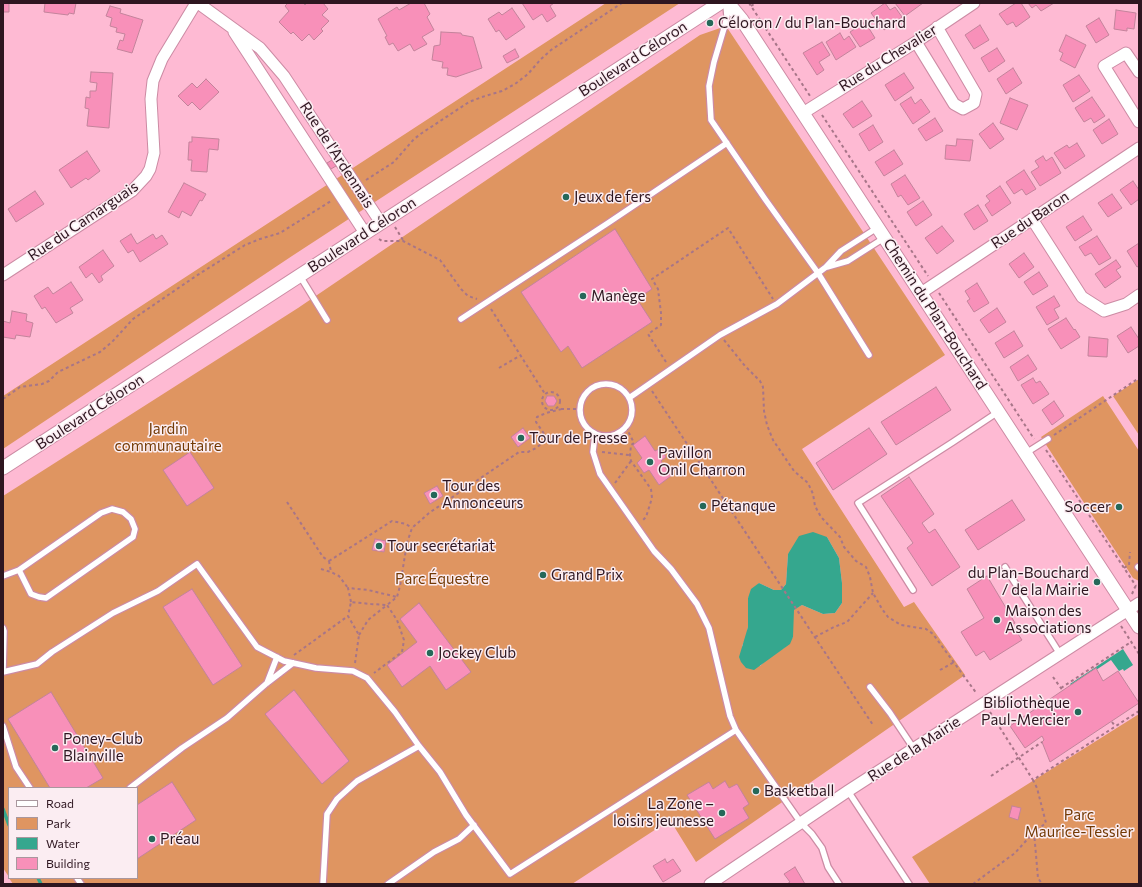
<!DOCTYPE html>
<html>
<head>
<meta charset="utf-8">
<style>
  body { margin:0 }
  #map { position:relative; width:1142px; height:887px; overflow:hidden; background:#febad3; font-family:Commissioner,sans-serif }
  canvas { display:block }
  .frame { position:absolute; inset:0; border:4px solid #2e1620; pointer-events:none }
  .legend { position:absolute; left:8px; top:787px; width:130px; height:92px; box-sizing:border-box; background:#fbedf2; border:1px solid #a9979e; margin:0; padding:5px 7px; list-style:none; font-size:12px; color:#2e1620 }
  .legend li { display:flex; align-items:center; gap:8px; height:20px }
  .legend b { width:20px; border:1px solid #a9979e }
</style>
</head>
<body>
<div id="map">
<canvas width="1142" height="887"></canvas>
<div class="frame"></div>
<ul class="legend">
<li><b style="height:5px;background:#fff"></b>Road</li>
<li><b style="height:11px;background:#df9561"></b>Park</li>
<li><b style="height:11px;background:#35a78e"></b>Water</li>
<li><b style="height:11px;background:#f890b9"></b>Building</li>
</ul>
</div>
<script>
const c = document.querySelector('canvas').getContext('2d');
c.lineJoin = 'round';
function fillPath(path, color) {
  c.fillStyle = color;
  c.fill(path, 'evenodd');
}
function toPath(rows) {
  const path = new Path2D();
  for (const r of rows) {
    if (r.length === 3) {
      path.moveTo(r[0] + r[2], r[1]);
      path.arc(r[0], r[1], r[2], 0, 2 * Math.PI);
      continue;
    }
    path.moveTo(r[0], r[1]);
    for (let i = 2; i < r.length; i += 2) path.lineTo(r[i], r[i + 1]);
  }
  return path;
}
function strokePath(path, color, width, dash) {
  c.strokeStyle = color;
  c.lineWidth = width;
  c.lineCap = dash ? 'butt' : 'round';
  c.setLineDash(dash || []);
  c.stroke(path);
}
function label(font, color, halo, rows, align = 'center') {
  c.font = font + ' Commissioner,sans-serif';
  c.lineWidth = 3;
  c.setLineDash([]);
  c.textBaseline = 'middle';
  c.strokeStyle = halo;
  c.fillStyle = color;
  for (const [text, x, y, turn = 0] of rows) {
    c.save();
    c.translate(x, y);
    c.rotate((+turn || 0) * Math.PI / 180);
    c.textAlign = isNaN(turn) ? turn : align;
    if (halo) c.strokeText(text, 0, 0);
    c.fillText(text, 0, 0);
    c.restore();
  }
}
const green = toPath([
  [606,3,680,3,292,256,3,449,3,396],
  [726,26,945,355,802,449,904,607,914,602,965,675,696,862,670,820,572,884,13,884,9,878,137,878,137,788,9,788,9,877,3,868,3,496,298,308,700,35],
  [827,537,839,558,842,583,842,603,835,613,823,614,802,605,793,610,793,637,784,648,767,659,760,666,742,646,746,638,748,627,748,598,759,583,774,590,781,590,786,584,788,554],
  [1139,379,1139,435,1113,396],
  [1103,396,1139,451,1139,581,1133,578,1126,567,1041,437],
  [1139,714,1139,884,930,884,912,857]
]);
const water = toPath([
  [813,532,827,537,839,558,842,583,842,603,835,613,823,614,802,605,794,610,793,637,790,644,754,670,746,668,741,662,739,657,748,627,748,598,751,589,759,583,774,590,781,590,786,584,788,554,799,536],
  [1123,649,1133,665,1124,671,1123,669,1119,671,1111,660,1072,686,1070,684]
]);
const stream = toPath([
  [3,809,9,825],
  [38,878,41,884]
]);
const building = toPath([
  [3,3,9,3,9,12,3,12,3,3],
  [45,3,76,3,74,14,69,13,68,15,44,12,45,3],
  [288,3,303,3,305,5,307,3,323,3,328,9,322,15,329,21,321,29,323,31,314,40,309,34,302,41,293,32,291,34,279,22,289,11,285,6,288,3],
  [411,3,424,3,430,14,427,17,434,30,422,37,427,44,414,51,410,44,398,51,393,43,389,45,385,37,387,36,378,19,397,7,399,10,411,3],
  [522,3,554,3,550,6,556,16,547,22,542,14,533,20,522,3],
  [885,3,890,10,895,7,902,17,884,30,871,13,885,3],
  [895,3,923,3,905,16,895,3],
  [1016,3,1021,3,1030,17,1016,27,1013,22,1007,25,999,14,1016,3],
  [1028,3,1054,3,1041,11,1036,5,1032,8,1028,3],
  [110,6,121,9,120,13,143,20,132,53,117,49,120,40,123,41,125,34,116,32,117,28,110,26,112,18,106,16,110,6],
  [512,8,525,27,506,40,499,30,496,32,488,19,499,12,502,15,512,8],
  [1116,10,1136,13,1134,29,1127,28,1127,31,1114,29,1116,10],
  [1099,18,1109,35,1096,43,1086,26,1099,18],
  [865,22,875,38,860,47,850,32,865,22],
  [980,25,989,40,974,49,965,35,980,25],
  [441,32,461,33,462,35,473,37,482,68,456,77,447,75,448,68,442,68,443,62,432,60,434,46,440,45,441,32],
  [840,33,844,40,849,36,856,47,836,60,826,42,840,33],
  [1066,35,1086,45,1075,68,1060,60,1063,53,1059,51,1066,35],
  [822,42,830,55,819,62,824,70,817,75,803,53,822,42],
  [997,48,1005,61,989,72,981,58,997,48],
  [515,49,519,57,507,63,503,56,515,49],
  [1013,68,1022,83,1006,94,997,79,1013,68],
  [91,72,113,73,109,128,87,126,89,109,85,108,86,97,90,98,90,91,96,91,97,83,90,82,91,72],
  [904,73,914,88,895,101,885,85,904,73],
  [1079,75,1090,91,1073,102,1063,85,1079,75],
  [206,79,219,92,200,110,192,102,188,106,178,96,192,83,197,88,206,79],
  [911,97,915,104,921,99,930,112,913,124,900,104,911,97],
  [1092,97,1105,116,1094,123,1091,118,1084,122,1075,108,1092,97],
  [1010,98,1028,105,1017,130,1000,123,1010,98],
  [862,101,872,116,853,128,843,114,862,101],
  [935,118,943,131,926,141,918,129,935,118],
  [1109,119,1118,134,1102,144,1093,130,1109,119],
  [993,123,1004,139,990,149,979,134,993,123],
  [873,125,883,142,869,151,859,134,873,125],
  [192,137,219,139,218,150,209,149,207,172,191,171,192,160,188,160,189,142,192,142,192,137],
  [957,139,973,140,970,161,945,159,946,145,956,146,957,139],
  [1077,143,1085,156,1065,169,1054,153,1067,145,1069,148,1077,143],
  [894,150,903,164,884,176,875,162,894,150],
  [87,151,100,171,88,180,86,178,71,188,59,170,87,151],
  [1043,156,1046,161,1052,157,1061,173,1040,186,1031,172,1039,167,1035,161,1043,156],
  [332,160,336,166,331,169,327,163,332,160],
  [1024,170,1036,189,1026,195,1022,189,1014,194,1006,182,1024,170],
  [905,175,920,198,908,205,901,195,898,197,891,184,905,175],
  [1133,181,1139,190,1139,199,1131,205,1120,190,1133,181],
  [184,183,206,194,202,201,200,200,191,216,182,211,179,218,168,212,184,183],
  [1000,186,1011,203,992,216,985,205,990,201,986,196,1000,186],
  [35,191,44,204,16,222,8,209,35,191],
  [1112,194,1122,208,1108,217,1098,203,1112,194],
  [923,201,932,215,916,226,907,212,923,201],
  [978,205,988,221,974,230,964,214,978,205],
  [1083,216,1092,230,1075,241,1066,227,1083,216],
  [942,226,954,241,937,254,925,238,942,226],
  [615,229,652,289,637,299,652,322,582,368,568,346,561,352,521,292,615,229],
  [131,234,137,244,153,234,156,239,162,235,168,244,140,262,133,250,128,253,120,241,131,234],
  [1097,236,1111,258,1099,265,1091,253,1085,256,1079,247,1097,236],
  [1139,243,1139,266,1137,267,1127,251,1139,243],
  [103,250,114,266,101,276,103,280,99,283,92,273,86,278,79,267,103,250],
  [1024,253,1034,267,1019,278,1009,264,1024,253],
  [1116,260,1121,267,1116,270,1121,277,1105,288,1095,274,1116,260],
  [1039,272,1048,286,1033,295,1024,282,1039,272],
  [71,282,83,300,70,308,73,313,56,323,45,307,42,309,34,296,48,287,53,294,71,282],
  [977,283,989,303,974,312,967,301,970,299,965,291,977,283],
  [1054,296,1060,306,1054,309,1059,318,1047,325,1036,307,1054,296],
  [997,308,1006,322,989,333,980,320,997,308],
  [12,311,27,314,26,321,33,323,30,337,16,335,15,339,3,337,3,321,10,323,12,311],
  [1066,318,1074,330,1075,329,1080,337,1061,349,1048,329,1066,318],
  [1131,327,1139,339,1139,346,1128,353,1117,336,1131,327],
  [1014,331,1023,346,1004,358,995,343,1014,331],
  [1089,337,1108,339,1107,357,1088,356,1089,337],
  [1028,355,1037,369,1018,381,1010,367,1028,355],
  [1033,378,1036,383,1040,381,1049,394,1033,404,1021,385,1033,378],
  [936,387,951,410,896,445,881,422,936,387],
  [547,396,554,396,557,401,554,406,548,406,545,401,547,396],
  [1054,401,1064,416,1052,425,1042,410,1054,401],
  [523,428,530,438,518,447,511,437,523,428],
  [869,428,887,454,833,490,816,463,869,428],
  [645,436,655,451,661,448,666,457,661,461,671,476,659,485,649,470,644,473,637,463,642,458,633,445,645,436],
  [190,452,214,488,187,506,163,470,190,452],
  [909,477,934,514,922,523,929,533,935,529,960,567,932,586,907,548,913,543,881,496,909,477],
  [437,486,443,496,430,504,424,493,437,486],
  [1012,500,1025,520,978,550,965,530,1012,500],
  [375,539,386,541,384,552,372,550,375,539],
  [987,576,1015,623,1012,625,1022,640,990,660,984,651,976,656,961,632,984,618,967,589,987,576],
  [192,589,242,666,213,685,163,607,192,589],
  [419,603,471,672,446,690,430,666,402,687,387,665,417,642,400,619,419,603],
  [1096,668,1103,681,1118,671,1139,703,1050,762,1042,742,1044,740,1042,736,1025,748,1010,726,1096,668],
  [294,690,349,761,322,784,265,714,294,690],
  [51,692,103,778,86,788,50,788,8,719,51,692],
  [725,781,729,788,737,784,749,804,743,808,749,818,715,839,687,795,709,782,713,789,725,781],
  [172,782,196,820,137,859,137,805,172,782],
  [1012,806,1021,808,1018,820,1009,817,1012,806],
  [665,859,667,863,673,859,681,871,663,882,653,866,665,859],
  [795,867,805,884,787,884,790,882,784,874,795,867]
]);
const path = toPath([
  [749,3,810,96],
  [751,6,756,3],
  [822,115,928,276],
  [366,180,394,162,414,139,422,133,469,102,482,97,502,91,515,84,528,74,541,59,551,50,622,3],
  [395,227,403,240],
  [379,239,382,241,403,241,440,260,461,289,468,296,477,299],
  [939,293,1034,439],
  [491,309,545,394],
  [724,340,745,366,760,381,763,387,764,411,767,425,773,440,794,471,808,483,813,494,815,506,821,517,840,537,844,547,856,561,866,567,870,577,873,593,882,609,888,617,901,625,926,629,933,634,977,694],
  [666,362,648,334,661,325,661,313,658,289,652,279,728,228,773,299],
  [499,368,521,355],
  [652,391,873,725],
  [551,401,9],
  [3,399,20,387,42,384,49,381,58,372,100,352,112,342,133,319,196,276,245,245,260,239,280,233,331,201],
  [561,409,580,409],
  [626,427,634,443,631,445,630,455,631,461,651,489,652,498,646,517,642,521],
  [1054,435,1139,378],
  [1046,450,1136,586],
  [602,452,629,455],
  [615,483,631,461],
  [287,502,323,557,329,561],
  [329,561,392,521,406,524,412,528],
  [329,561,331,572],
  [1124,568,1129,565,1130,552],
  [321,569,331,572,339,576,348,588],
  [1132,594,1135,587,1139,584],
  [351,602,348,588,368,590,397,597],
  [1121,626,1139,654],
  [359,635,368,620,387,605,397,620,404,640,402,652,374,673],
  [815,637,834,627,847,622,873,593],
  [294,655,348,616],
  [355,663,359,635,348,616,351,602,371,604,387,605,397,597,400,586,407,543,412,528,429,513,519,452,528,452,536,448,544,442,547,438,536,422,537,417,546,413,562,409],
  [940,670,954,662],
  [1053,677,1063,691],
  [1061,688,1131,642],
  [990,712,1033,780,1139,711],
  [1112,722,1115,726],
  [991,776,1042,742],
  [1034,832,1038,878,1042,884],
  [973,884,1015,853,1034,832,1046,823,1037,788,1033,780]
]);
const service = toPath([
  [726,5,727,16,725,25,714,62,709,86,711,120,765,199,818,273,869,355],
  [827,267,848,261,884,238],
  [300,276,327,320],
  [461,319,608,223,727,143],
  [606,410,26],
  [629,398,720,335,777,304,826,267,841,251,877,228],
  [595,434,593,452,600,474,654,551,671,569,697,604,709,628,730,716,736,730,801,823,812,834,822,848,828,867,839,884],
  [1026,453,1048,439],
  [1005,567,1060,654],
  [1138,567,1139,568],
  [3,576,19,570,101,513,112,509,123,512,131,519,135,529,133,537,46,598,39,597,31,594,19,570],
  [913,590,858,503,953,442,998,412],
  [3,628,4,631,3,672,37,664,52,652,113,613,158,591,197,564,257,647,284,661,316,668,353,671,367,678,395,712,419,746,440,772,466,815,510,874,736,730],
  [267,683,277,657],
  [870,687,890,713,914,749],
  [3,726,16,767,30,788],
  [130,788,182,748,227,718,267,683,293,663],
  [848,791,909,884],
  [77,878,81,884],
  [323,884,327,814,337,799,357,781,419,746],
  [388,884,434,852,459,839,474,825]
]);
const minor = toPath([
  [198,3,260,48,284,76,381,223],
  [234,32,365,233],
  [916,42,954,104,963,109,974,103,976,94,937,27],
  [1139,72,1126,53,1104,66,1139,122],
  [803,113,916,42,974,3],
  [1032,219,1082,297,1104,311,1126,304,1139,295],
  [3,275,132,191,146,176,150,169,154,153,151,99,153,81,162,59,196,3],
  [921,293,1139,148],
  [710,884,848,791,1139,603]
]);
const tertiary = toPath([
  [728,3,742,20,1139,627],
  [3,468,720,3]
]);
const markers = [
  [710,23,4,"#256859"],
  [566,197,4,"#256859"],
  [583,296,4,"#256859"],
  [521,438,4,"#256859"],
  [650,462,4,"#256859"],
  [434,495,4,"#256859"],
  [703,506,4,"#256859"],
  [1119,507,4,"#256859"],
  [379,546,4,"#256859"],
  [543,575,4,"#256859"],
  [1097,582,4,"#256859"],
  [997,620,4,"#256859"],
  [430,653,4,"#256859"],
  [1078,712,4,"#256859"],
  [55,748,4,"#256859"],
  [756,791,4,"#256859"],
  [722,813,4,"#256859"],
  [152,839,4,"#256859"]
];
const poiNames = [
  ["Céloron / du Plan-Bouchard",718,23],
  ["Jeux de fers",574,197],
  ["Manège",591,296],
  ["Tour de Presse",529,438],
  ["Pavillon",658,453],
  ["Onil Charron",658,470],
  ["Tour des",442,486],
  ["Annonceurs",442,503],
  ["Pétanque",711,506],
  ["Soccer",1111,507,"right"],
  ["Tour secrétariat",387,546],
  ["du Plan-Bouchard",1089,573,"right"],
  ["/ de la Mairie",1089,590,"right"],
  ["Grand Prix",551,575],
  ["Maison des",1005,611],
  ["Associations",1005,628],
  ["Jockey Club",438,653],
  ["Bibliothèque",1070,703,"right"],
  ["Paul-Mercier",1070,720,"right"],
  ["Poney-Club",63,739],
  ["Blainville",63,756],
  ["Basketball",764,791],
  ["La Zone –",714,804,"right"],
  ["loisirs jeunesse",714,821,"right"],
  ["Préau",160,839]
];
const streetNames = [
  ["Rue du Chevalier",888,58,-32],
  ["Boulevard Céloron",633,59,-33],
  ["Rue de l'Ardennais",337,155,57],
  ["Rue du Baron",1030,220,-34],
  ["Rue du Camarguais",83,221,-34],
  ["Boulevard Céloron",362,235,-33],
  ["Chemin du Plan-Bouchard",935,314,57],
  ["Boulevard Céloron",90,412,-33],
  ["Rue de la Mairie",914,749,-33]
];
const parkNames = [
  ["Jardin",168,429],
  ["communautaire",168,446],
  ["Parc Équestre",442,579],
  ["Parc",1079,815],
  ["Maurice-Tessier",1079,832]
];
fillPath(green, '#df9561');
fillPath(water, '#35a78e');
strokePath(stream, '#35a78e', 3.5);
fillPath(building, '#f890b9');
strokePath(building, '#c3839b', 1);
strokePath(service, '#cc8ba4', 8);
strokePath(minor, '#cc8ba4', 13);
strokePath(tertiary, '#cc8ba4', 15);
strokePath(path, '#a77588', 2, [3, 3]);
strokePath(service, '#fff', 5.5);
strokePath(minor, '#fff', 11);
strokePath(tertiary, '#fff', 13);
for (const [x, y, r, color] of markers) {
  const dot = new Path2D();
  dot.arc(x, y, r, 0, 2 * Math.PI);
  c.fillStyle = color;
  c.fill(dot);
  strokePath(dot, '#fbedf2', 1.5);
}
label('15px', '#2e1620', '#fbedf2', poiNames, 'left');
label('15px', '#2e1620', '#fbedf2', streetNames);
label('15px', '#733a05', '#fbedf2', parkNames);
</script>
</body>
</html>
